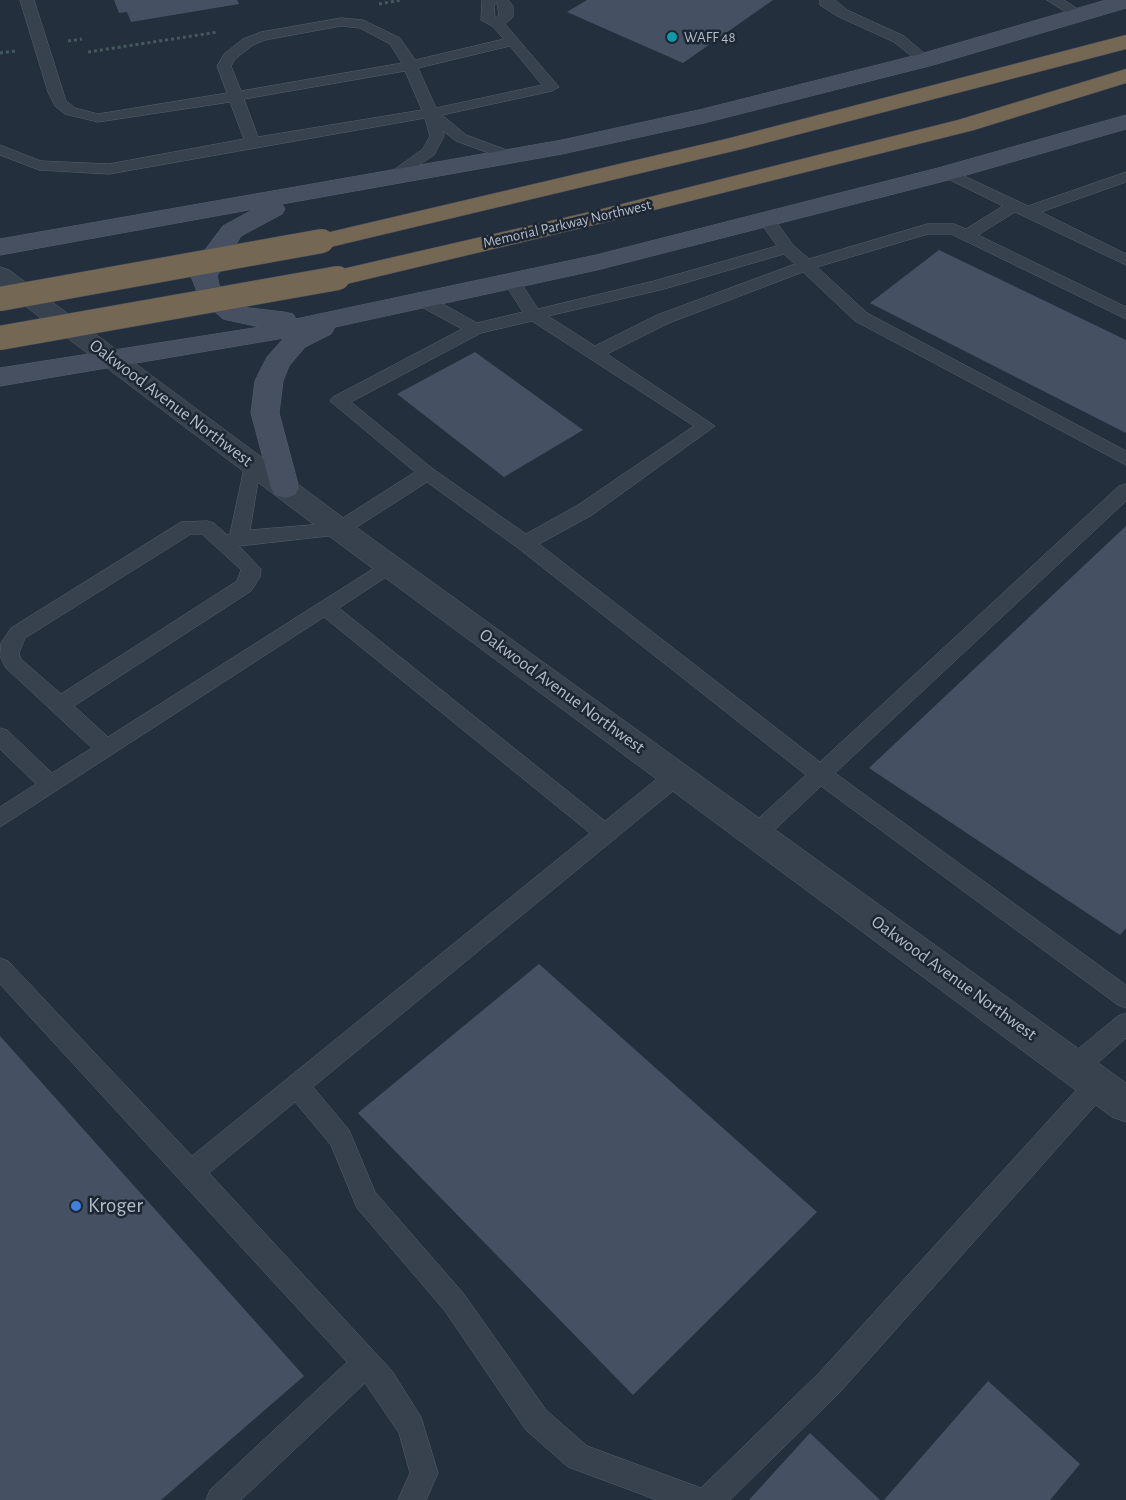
<!DOCTYPE html>
<html>
<head>
<meta charset="utf-8">
<style>
  body { margin:0 }
  canvas { display:block; background:#242f3e }
</style>
</head>
<body>
<canvas width="1126" height="1500"></canvas>
<script>
const c = document.querySelector('canvas').getContext('2d');
c.lineJoin = 'round';
function fillPath(path, color) {
  c.fillStyle = color;
  c.fill(path, 'evenodd');
}
function toPath(rows) {
  const path = new Path2D();
  for (const r of rows) {
    path.moveTo(r[0], r[1]);
    for (let i = 2; i < r.length; i += 2) path.lineTo(r[i], r[i + 1]);
  }
  return path;
}
function strokePath(path, color, width, dash) {
  c.strokeStyle = color;
  c.lineWidth = width;
  c.lineCap = dash ? 'butt' : 'round';
  c.setLineDash(dash || []);
  c.stroke(path);
}
function label(font, color, halo, rows, align = 'center') {
  c.font = font + ' "Alegreya Sans",sans-serif';
  c.lineWidth = 5;
  c.setLineDash([]);
  c.textBaseline = 'middle';
  c.strokeStyle = halo;
  c.fillStyle = color;
  for (const [text, x, y, turn = 0] of rows) {
    c.save();
    c.translate(x, y);
    c.rotate((+turn || 0) * Math.PI / 180);
    c.textAlign = isNaN(turn) ? turn : align;
    if (halo) c.strokeText(text, 0, 0);
    c.fillText(text, 0, 0);
    c.restore();
  }
}
const building = toPath([
  [114,0,237,0,239,4,131,22,127,12,119,13],
  [587,0,773,0,683,63,567,12],
  [939,250,1126,340,1126,433,870,303],
  [475,352,583,430,504,477,397,394],
  [1126,526,1126,928,1120,935,869,768],
  [539,964,817,1212,633,1395,358,1113],
  [0,1036,304,1376,161,1500,0,1500],
  [988,1381,1080,1464,1050,1500,884,1500],
  [810,1433,880,1500,749,1500]
]);
const path = toPath([
  [379,4,401,0],
  [68,41,82,39],
  [88,52,218,32],
  [0,53,15,51]
]);
const service = toPath([
  [20,0,34,0,66,101,75,108,98,114,227,93,217,66,224,54,243,39,261,32,341,18,363,20,400,38,415,60,504,39,492,26,481,20,482,0,508,0,513,6,513,17,505,24,559,87,552,91,442,115,466,135,515,153,518,156,515,159,505,159,456,141,443,131,444,136,434,155,393,182,388,180,385,177,388,174,423,149,430,136,425,118,109,174,39,170,0,155,0,145,41,161,109,164,244,139,230,102,98,122,65,114,55,106,48,92,20,0],
  [497,3,499,15,495,18,494,5,497,3],
  [341,26,360,28,390,44,402,63,241,91,231,66,235,59,253,45,265,40,341,26],
  [510,46,542,85,436,108,418,68,510,46],
  [405,71,422,110,258,137,244,99,405,71],
  [820,0,835,0,847,10,904,36,932,60,925,64,920,63,894,42,837,16,820,5,820,0],
  [1047,0,1064,0,1087,15,1080,19,1075,18,1047,0],
  [947,168,1028,206,1126,172,1126,182,1041,212,1126,254,1126,265,1015,212,978,235,1126,307,1126,319,951,234,928,234,817,267,867,313,1126,451,1126,465,855,321,803,272,669,323,607,354,715,426,592,515,539,544,820,762,1119,486,1126,484,1126,501,835,773,1126,985,1126,1008,1118,1005,821,786,765,839,757,842,749,839,746,833,749,827,806,775,518,548,427,482,346,534,239,546,261,569,260,577,251,591,74,706,108,737,390,558,397,560,400,565,397,570,339,608,605,821,669,769,677,767,685,769,688,775,685,781,313,1087,349,1130,375,1192,463,1293,546,1410,587,1446,701,1488,820,1372,1089,1076,1098,1073,1107,1076,1110,1084,1107,1092,840,1392,730,1500,657,1500,568,1467,526,1430,445,1311,357,1208,331,1145,295,1102,209,1173,392,1371,421,1417,438,1473,426,1500,398,1500,410,1473,399,1433,365,1383,241,1500,206,1500,210,1490,347,1362,0,984,0,958,8,961,192,1156,590,833,324,617,0,827,0,807,36,784,0,749,0,728,7,730,52,773,92,748,6,668,0,656,1,643,11,628,181,522,207,521,214,523,227,535,230,534,246,459,252,457,261,463,250,530,335,523,415,472,330,401,333,397,462,329,418,305,416,301,418,297,430,297,477,323,523,312,503,281,505,277,517,277,538,309,654,281,777,246,758,219,766,214,772,216,793,245,809,259,927,224,954,224,966,229,1003,206,942,176,939,173,942,170,947,168],
  [784,254,795,264,657,315,595,346,548,316,664,289,784,254],
  [532,321,694,426,578,505,526,534,433,469,351,402,481,333,532,321],
  [191,534,202,534,238,567,241,570,237,581,61,694,21,659,19,653,25,638,191,534],
  [1126,1013,1126,1038,1084,1075,1075,1078,1066,1075,1063,1067,1066,1059,1118,1016,1126,1013]
]);
const tertiary = toPath([
  [0,267,9,270,349,522,1126,1083,1126,1122,1112,1117,329,536,0,287,0,267]
]);
const secondary = toPath([
  [1106,0,1126,0,1126,8,933,65,704,123,562,154,282,204,285,209,282,214,241,236,217,276,220,288,241,307,284,312,293,314,296,319,596,255,938,168,1126,115,1126,129,956,178,597,270,335,327,331,334,305,347,289,366,283,381,279,413,299,488,295,495,285,498,275,495,271,488,251,413,255,381,267,357,284,338,0,386,0,368,260,327,223,319,199,297,191,276,204,251,223,226,254,209,0,255,0,239,562,140,703,109,917,55,1106,0]
]);
const motorway = toPath([
  [1126,35,1126,49,742,149,322,249,313,246,309,241,313,236,730,138,1126,35],
  [1126,69,1126,83,974,130,598,224,338,286,329,283,325,278,329,273,338,270,598,210,958,120,1126,69]
]);
const motorwayBridge = toPath([
  [0,299,322,241],
  [0,338,338,278]
]);
const markers = [
  [672,37,6,"#0f9aa8"],
  [76,1206,6,"#3f7fe0"]
];
const farPoinames = [
  ["WAFF 48",684,37]
];
const farStreetnames = [
  ["Memorial Parkway Northwest",567,224,-13]
];
const streetNames = [
  ["Oakwood Avenue Northwest",171,403,37],
  ["Oakwood Avenue Northwest",562,691,36],
  ["Oakwood Avenue Northwest",954,978,36]
];
const nearPoinames = [
  ["Kroger",88,1206]
];
fillPath(building, '#455162');
strokePath(service, '#565f6c', 1);
strokePath(tertiary, '#565f6c', 1);
strokePath(secondary, '#565f6c', 1);
strokePath(motorway, '#434c59', 1);
strokePath(path, '#44595c', 3, [3, 3]);
fillPath(service, '#38414e');
fillPath(tertiary, '#38414e');
fillPath(secondary, '#465061');
fillPath(motorway, '#746855');
strokePath(motorwayBridge, '#434c59', 25, []);
strokePath(motorwayBridge, '#746855', 24);
for (const [x, y, r, color] of markers) {
  const dot = new Path2D();
  dot.arc(x, y, r, 0, 2 * Math.PI);
  c.fillStyle = color;
  c.fill(dot);
  strokePath(dot, '#1d2633', 2);
}
label('15px', '#b4bcc9', '#1d2633', farPoinames, 'left');
label('15px', '#b4bcc9', '#1d2633', farStreetnames);
label('18px', '#b4bcc9', '#1d2633', streetNames);
label('21px', '#b4bcc9', '#1d2633', nearPoinames, 'left');
</script>
</body>
</html>
